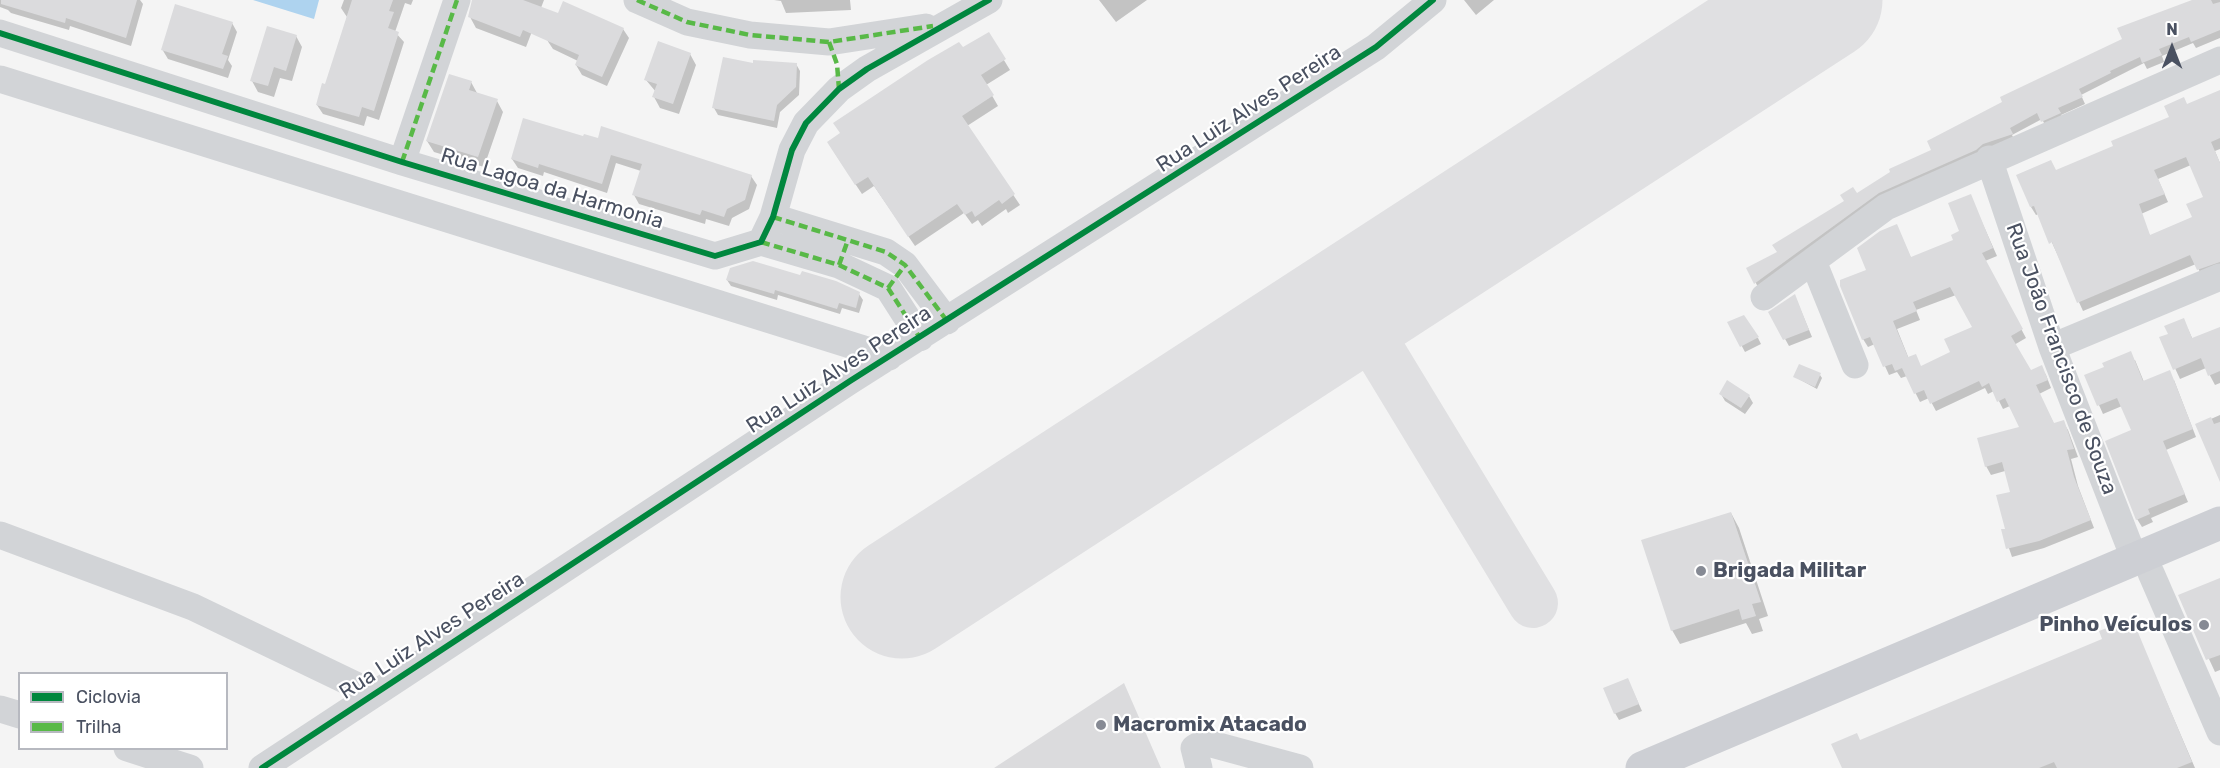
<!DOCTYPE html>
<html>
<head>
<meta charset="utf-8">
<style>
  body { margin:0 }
  #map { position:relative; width:2220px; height:768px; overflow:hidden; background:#f4f4f4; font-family:Rubik,sans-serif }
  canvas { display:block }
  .legend { position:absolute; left:18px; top:672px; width:210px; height:78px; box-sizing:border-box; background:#fff; border:2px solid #b7b9c0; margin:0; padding:8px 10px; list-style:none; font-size:18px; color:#4a5161 }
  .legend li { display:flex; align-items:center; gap:12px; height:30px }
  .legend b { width:30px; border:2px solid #b7b9c0 }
  .north { position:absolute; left:2142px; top:18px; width:60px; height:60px; -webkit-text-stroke:4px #fff; paint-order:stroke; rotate:0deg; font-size:16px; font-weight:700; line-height:24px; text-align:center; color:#4a5161 }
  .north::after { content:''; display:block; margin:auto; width:21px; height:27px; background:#4a5161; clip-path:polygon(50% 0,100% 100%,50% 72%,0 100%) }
</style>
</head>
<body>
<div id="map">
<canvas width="2220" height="768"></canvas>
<ul class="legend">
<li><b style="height:8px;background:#00873e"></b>Ciclovia</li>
<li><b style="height:8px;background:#58b947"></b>Trilha</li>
</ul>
<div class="north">N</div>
</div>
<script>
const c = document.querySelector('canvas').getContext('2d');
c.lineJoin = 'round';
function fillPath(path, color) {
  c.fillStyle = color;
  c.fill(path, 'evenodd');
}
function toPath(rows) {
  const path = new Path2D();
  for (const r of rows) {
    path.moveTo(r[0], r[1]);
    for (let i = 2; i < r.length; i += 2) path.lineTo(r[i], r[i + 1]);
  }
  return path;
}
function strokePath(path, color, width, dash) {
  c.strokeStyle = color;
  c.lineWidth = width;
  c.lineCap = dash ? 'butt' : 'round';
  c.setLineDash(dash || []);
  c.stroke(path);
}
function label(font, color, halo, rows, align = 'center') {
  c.font = font + ' Rubik,sans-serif';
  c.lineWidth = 4.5;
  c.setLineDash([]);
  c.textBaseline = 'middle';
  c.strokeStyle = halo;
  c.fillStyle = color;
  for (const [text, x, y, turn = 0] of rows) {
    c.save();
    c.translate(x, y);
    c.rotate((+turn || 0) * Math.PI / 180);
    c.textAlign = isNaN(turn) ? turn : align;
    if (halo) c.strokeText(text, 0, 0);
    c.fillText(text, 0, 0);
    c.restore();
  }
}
const water = toPath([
  [253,0,319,0,314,19]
]);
const shadow = toPath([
  [0,0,140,0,143,4,131,46,70,26,69,30,11,13,8,10,0,7],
  [344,0,413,0,411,5,405,3,395,32,404,42,379,120,367,116,364,126,323,114,317,105,326,86,347,17,341,8],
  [473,0,544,0,526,47,476,28,470,17],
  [774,0,850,0,851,10,786,13,781,1],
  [1099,0,1147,0,1116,22],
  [1464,0,1494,0,1476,15],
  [2196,0,2220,0,2220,38,2196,48,2193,43,2162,56,2164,62,2147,69,2144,63,2081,95,2085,104,2061,115,2063,120,2046,127,2042,119,2012,135,2015,141,1759,289,1748,268,1778,253,1857,195],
  [232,23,237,32,228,60,232,66,228,78,168,59,162,49],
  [623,29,629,38,607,86,582,75,576,65,578,61,553,49,547,40],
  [988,34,1010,70,986,85,998,106,967,126,1020,205,1008,213,1006,209,982,226,978,220,972,224,964,213,915,246,874,186,862,194,834,152,962,49],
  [296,36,302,47,292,81,280,78,274,97,258,92,252,81],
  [690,54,696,65,679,114,660,108,654,97,656,92,646,80],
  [796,64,800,71,799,95,780,112,777,128,718,115,714,108,754,65],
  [471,82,477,93,497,101,503,112,484,167,434,152,427,141],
  [2220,91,2220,149,2215,151,2220,163,2220,271,2203,278,2196,264,2083,311,2039,214,2036,215,2031,207,2056,172,2115,147,2171,118,2187,105],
  [2191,165,2205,198,2194,218,2150,236,2141,214,2168,202,2158,179],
  [584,138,751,176,757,185,749,209,732,218,729,226,706,219,705,224,639,204,634,195,641,171,616,163,607,193,544,172,543,176,518,168,512,159],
  [1970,195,1997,256,1985,261,2026,338,2014,345,2030,372,2041,367,2046,375,2051,388,2039,394,2054,424,2063,422,2068,430,2078,457,2071,459,2078,486,2094,528,2044,548,2012,557,2003,531,2007,530,2012,493,2005,471,1991,475,1986,466,2021,428,2010,406,2003,409,1994,391,1988,394,1985,388,1936,411,1929,398,1920,402,1907,376,1901,378,1897,372,1889,375,1875,344,1868,347,1863,339,1868,270,1897,226,1911,258,1955,240,1961,232],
  [1956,295,1974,328,1952,353,1921,367,1909,359,1897,329,1920,320,1916,310],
  [727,280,859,294,863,300,859,313,842,308,840,314,778,295,777,300,731,286],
  [1795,296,1812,337,1789,346,1770,312],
  [1729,322,1758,338,1761,344,1745,352],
  [2220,328,2220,383,2215,385,2206,368,2180,379,2161,338,2188,329,2193,340],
  [2135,360,2144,382,2174,380,2196,437,2166,450,2188,502,2151,518,2153,522,2142,527,2137,519,2132,431,2122,406,2103,414,2086,376],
  [1820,375,1822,378,1817,389,1795,377],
  [1721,394,1749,396,1753,403,1745,414,1725,401],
  [2220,415,2220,476,2197,425],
  [1731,513,1739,528,1768,616,1759,619,1763,631,1752,634,1746,623,1680,644,1672,630],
  [2220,579,2220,670,2215,672,2180,596],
  [2131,619,2195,768,1843,768,1860,741,2104,640],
  [1628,680,1642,711,1619,720,1615,713]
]);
const taxiway = toPath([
  [1352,305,1533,603]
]);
const runway = toPath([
  [902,597,1821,0]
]);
const building = toPath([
  [1,0,137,0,126,38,66,18,65,23,1,4],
  [352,0,393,0,389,11,394,12,388,28,399,32,374,111,362,107,359,117,316,105,322,83,325,84],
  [472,0,523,0,558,13,563,1,624,28,602,77,575,65,579,55,523,30,520,37,468,17],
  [2192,0,2211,0,2213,4,2220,2,2220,30,2191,42,2189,37,2159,49,2162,55,2142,63,2140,57,2110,71,2111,73,2079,89,2083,97,2058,108,2061,113,2041,122,2037,113,2010,128,2013,134,1983,144,1976,150,1879,193,1754,284,1746,268,1777,252,1772,245,1844,201,1840,195,1853,187,1857,193,1890,172,1889,169,1931,150,1927,141,2002,102,2000,97,2122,39,2117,28],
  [175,4,233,22,222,54,228,56,223,69,161,50],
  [267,26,297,35,286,71,274,67,268,86,250,81],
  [989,32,1006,59,981,75,994,95,962,116,1015,194,1002,204,999,200,975,217,972,211,965,215,957,204,908,237,868,177,855,185,827,142,840,133,833,123,928,60,959,42,963,47],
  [658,41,691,53,673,104,652,97,657,84,644,80],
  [723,57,753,63,753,60,797,63,796,87,777,105,774,121,712,108],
  [449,74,472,81,469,90,498,99,478,157,426,141],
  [2220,90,2220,138,2211,142,2220,163,2220,262,2197,270,2190,255,2077,303,2052,242,2049,244,2034,206,2030,207,2016,175,2051,160,2056,170,2113,146,2111,141,2169,117,2164,106,2184,97,2187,104],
  [2186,157,2203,197,2186,204,2192,217,2150,235,2139,204,2165,194,2154,170],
  [523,118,583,136,584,134,598,138,601,126,752,175,745,200,727,209,724,217,702,210,700,215,632,195,642,164,611,155,602,184,539,164,538,168,511,159],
  [1971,194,1993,248,1982,253,2023,329,2011,336,2031,370,2042,365,2048,380,2036,385,2054,423,2064,420,2074,449,2067,450,2074,477,2091,520,2039,541,2006,549,2001,529,2005,529,1996,495,2010,492,2002,462,1985,467,1977,438,2019,427,2005,398,1997,402,1989,383,1982,387,1979,381,1930,404,1924,390,1914,394,1902,368,1895,371,1892,364,1883,367,1870,337,1862,340,1840,286,1840,280,1866,270,1857,248,1880,231,1897,224,1911,257,1953,240,1951,235,1959,231,1948,203],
  [1950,287,1972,327,1944,339,1950,352,1921,366,1916,354,1908,357,1893,321,1917,311,1913,302],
  [753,261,800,275,802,271,836,281,860,292,856,308,839,303,837,309,775,290,774,294,726,280,730,268],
  [1795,294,1809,330,1783,340,1768,312],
  [1744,315,1759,337,1740,347,1727,322],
  [2184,318,2192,338,2220,327,2220,371,2208,376,2201,358,2173,370,2159,337,2168,334,2164,326],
  [2131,351,2143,381,2170,370,2193,429,2163,441,2185,494,2148,509,2150,514,2136,520,2105,441,2131,430,2117,398,2097,406,2084,375,2104,367,2102,363],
  [1799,364,1821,373,1815,387,1793,377],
  [1727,380,1750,395,1741,408,1719,394],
  [2211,417,2214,424,2220,422,2220,482,2195,424],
  [1731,512,1761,602,1752,604,1756,616,1742,620,1739,609,1671,631,1641,540],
  [2220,578,2220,655,2206,660,2178,595],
  [2132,618,2192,762,2177,768,2057,768,2054,762,2039,768,1842,768,1831,744,1857,733,1860,740,2102,639,2099,631],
  [1628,678,1639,704,1614,714,1603,688],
  [1124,683,1161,768,994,768]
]);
const minor = toPath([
  [637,0,687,22,750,35,829,42,926,27],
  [0,33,402,162,715,256,761,242,773,217,792,150,806,123,839,89,867,69,989,0],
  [0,79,889,357],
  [1989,159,2052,347,2131,550,2137,557],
  [402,162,457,0],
  [773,217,886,252,905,265,947,321],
  [761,242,839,265,888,288,920,338],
  [1813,261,1855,365],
  [1764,297,1886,207,2220,60],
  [2052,347,2220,277],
  [0,535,193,607,374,694],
  [2151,573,2220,732],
  [0,709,20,715],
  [127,748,190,768],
  [262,768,850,381,1376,47,1433,0],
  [1199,768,1194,748,1204,742,1300,768]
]);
const major = toPath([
  [1642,768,2220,523]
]);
const quiet = toPath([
  [637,0,687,22,750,35,829,42,933,26],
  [829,42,837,64,839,89],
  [402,162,457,0],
  [773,217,886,252,905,265,947,321],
  [761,242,839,265,888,288,920,338],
  [839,265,848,240],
  [888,288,905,265]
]);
const cycleway = toPath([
  [0,33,402,162,715,256,761,242,773,217,792,150,806,123,839,89,867,69,989,0],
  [262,768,850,381,1376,47,1433,0]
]);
const markers = [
  [1701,571,6,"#868a94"],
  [2204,625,6,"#868a94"],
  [1101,725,6,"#868a94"]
];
const streetNames = [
  ["Rua Luiz Alves Pereira",1249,109,-33],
  ["Rua Lagoa da Harmonia",552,189,17],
  ["Rua João Francisco de Souza",2061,359,70],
  ["Rua Luiz Alves Pereira",839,370,-33],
  ["Rua Luiz Alves Pereira",432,636,-33]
];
const poiNames = [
  ["Brigada Militar",1713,571],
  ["Pinho Veículos",2192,625,"right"],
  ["Macromix Atacado",1113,725]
];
fillPath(water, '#aed3ef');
fillPath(shadow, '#0003');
strokePath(taxiway, '#e0e0e2', 50);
strokePath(runway, '#e0e0e2', 123);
fillPath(building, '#dbdbdd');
strokePath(minor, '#d2d4d7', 27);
strokePath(major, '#cdcfd4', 33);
strokePath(quiet, '#58b947', 4.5, [9, 4.5]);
strokePath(cycleway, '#00873e', 6);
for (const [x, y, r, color] of markers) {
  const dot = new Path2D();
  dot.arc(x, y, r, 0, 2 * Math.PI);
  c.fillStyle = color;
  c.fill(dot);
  strokePath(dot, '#fff', 2);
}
label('21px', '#4a5161', '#fff', streetNames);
label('bold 21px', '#4a5161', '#fff', poiNames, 'left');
</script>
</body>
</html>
